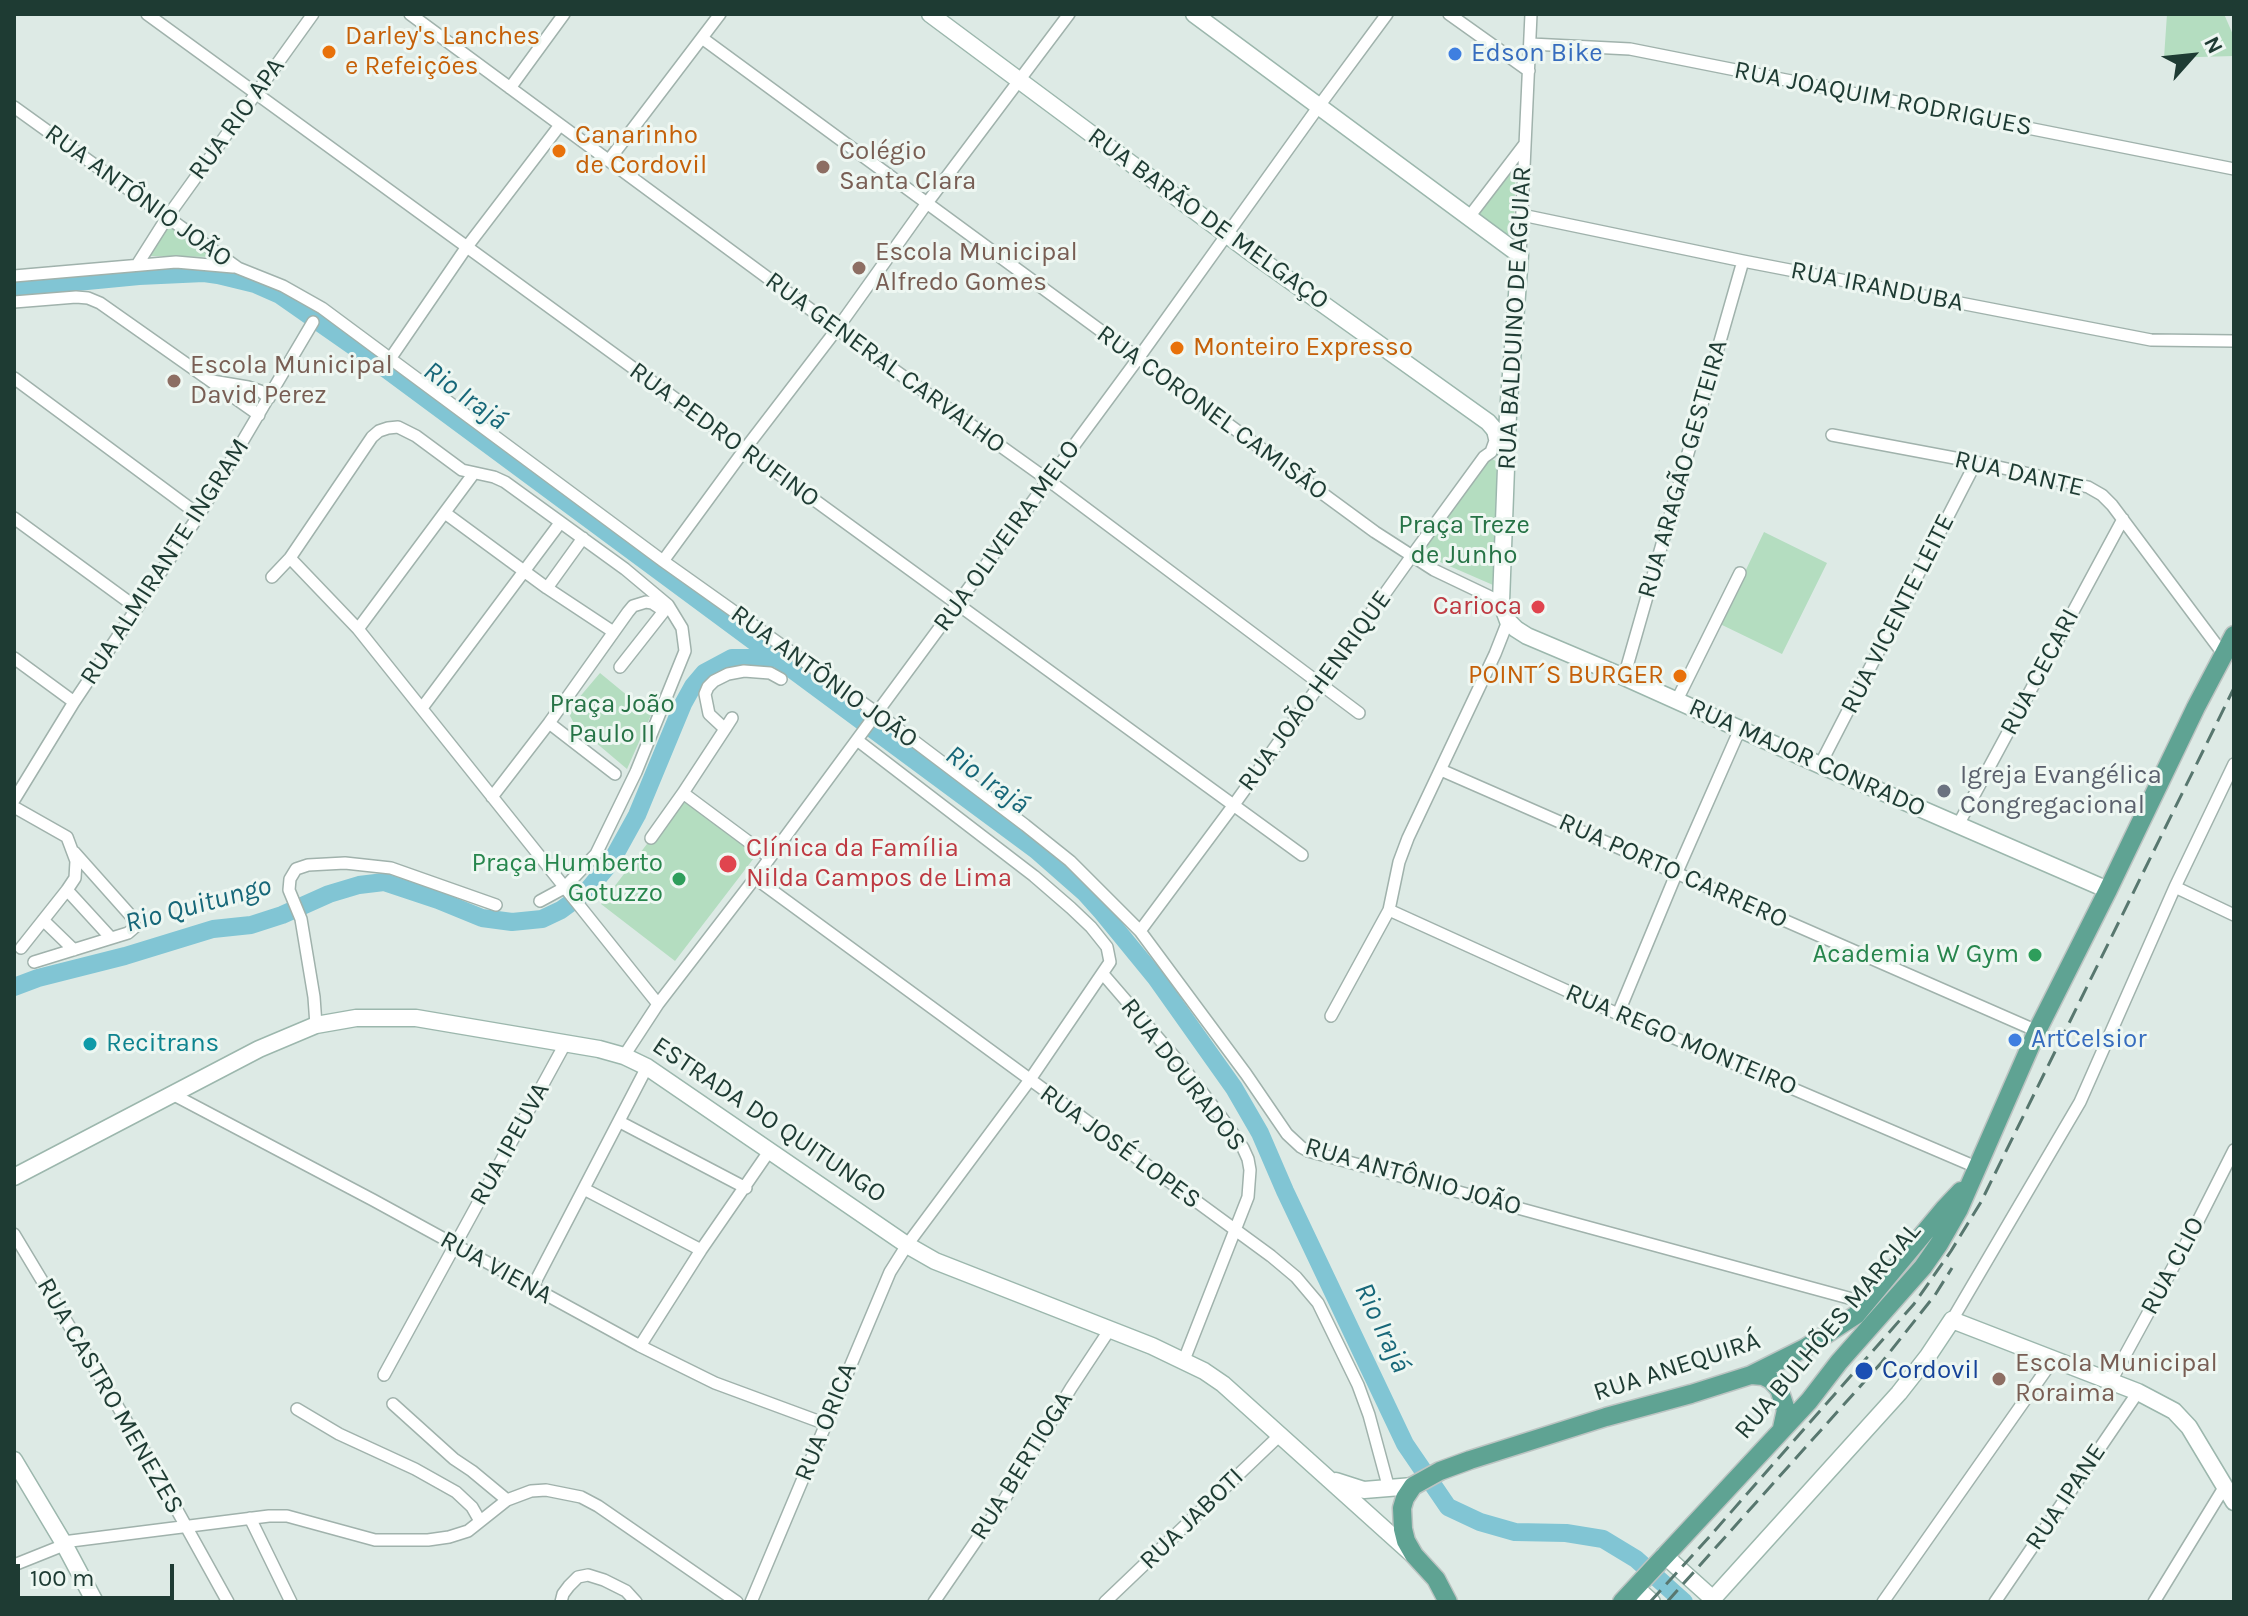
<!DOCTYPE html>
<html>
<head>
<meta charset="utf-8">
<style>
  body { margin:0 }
  #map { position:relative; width:2248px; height:1616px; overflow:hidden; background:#ddeae5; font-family:Karla,sans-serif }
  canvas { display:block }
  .frame { position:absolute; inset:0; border:16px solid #1e3b33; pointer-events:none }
  .north { position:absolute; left:2152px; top:16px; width:80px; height:80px; -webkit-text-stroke:6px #eef7f2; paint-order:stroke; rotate:63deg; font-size:22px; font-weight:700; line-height:32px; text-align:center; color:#1e3b33 }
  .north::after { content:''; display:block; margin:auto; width:28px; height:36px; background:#1e3b33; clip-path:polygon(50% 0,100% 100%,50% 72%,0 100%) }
  .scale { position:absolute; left:16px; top:1564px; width:158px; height:36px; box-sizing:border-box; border:4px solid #1e3b33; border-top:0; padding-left:10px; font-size:24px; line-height:28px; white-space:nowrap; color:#1e3b33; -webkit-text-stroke:6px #eef7f2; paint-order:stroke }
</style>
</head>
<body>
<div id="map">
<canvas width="2248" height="1616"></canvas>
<div class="frame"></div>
<div class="north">N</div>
<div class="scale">100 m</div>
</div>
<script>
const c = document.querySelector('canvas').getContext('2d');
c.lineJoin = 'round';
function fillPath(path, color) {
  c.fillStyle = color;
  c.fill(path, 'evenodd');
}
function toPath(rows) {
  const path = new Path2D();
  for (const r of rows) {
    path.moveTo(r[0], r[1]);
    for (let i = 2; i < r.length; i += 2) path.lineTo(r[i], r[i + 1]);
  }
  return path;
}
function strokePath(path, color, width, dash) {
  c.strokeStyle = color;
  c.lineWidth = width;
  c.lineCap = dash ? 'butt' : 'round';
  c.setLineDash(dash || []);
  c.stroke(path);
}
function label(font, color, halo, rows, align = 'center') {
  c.font = font + ' Karla,sans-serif';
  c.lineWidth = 6;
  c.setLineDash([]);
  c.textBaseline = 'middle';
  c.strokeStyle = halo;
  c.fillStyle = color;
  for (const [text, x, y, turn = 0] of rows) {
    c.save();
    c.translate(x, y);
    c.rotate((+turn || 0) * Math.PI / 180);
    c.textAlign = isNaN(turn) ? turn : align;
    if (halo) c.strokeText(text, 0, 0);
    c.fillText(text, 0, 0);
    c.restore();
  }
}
const green = toPath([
  [2167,14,2224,14,2234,37,2234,56,2164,58],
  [1516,161,1514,224,1514,231,1506,235,1478,213],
  [169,223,216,257,147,256],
  [1491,458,1497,462,1493,585,1431,558,1427,552,1426,544,1484,460],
  [1764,532,1827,563,1782,654,1720,624],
  [600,673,651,715,627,769,575,725,570,716,572,706],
  [683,797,757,854,675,961,601,904]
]);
const river = toPath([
  [14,288,139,276,204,273,218,275,255,284,280,295,386,369,1036,850,1085,893,1102,912,1156,978,1234,1088,1260,1133,1285,1191,1405,1444,1448,1507,1480,1522,1515,1532,1566,1533,1603,1539,1636,1559,1684,1602],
  [14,987,38,978,125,956,213,929,251,925,282,915,329,894,359,885,384,882,438,900,482,918,512,922,542,919,561,910,587,891,611,862,637,815,683,704,693,686,704,673,732,658,776,658]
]);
const street = toPath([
  [147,14,1302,855],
  [410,14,837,329,1048,480,1359,713],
  [1449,14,1529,71],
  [702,38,1375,532,1434,570,1501,602],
  [1531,44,1630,49,2234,169],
  [510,88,564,14],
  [14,107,238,268,283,286,322,308,663,561,877,713,1025,825,1070,861,1140,931,1246,1074,1287,1134,1301,1147,1308,1151,1867,1303],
  [609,160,720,14],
  [1522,215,1743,261,2151,340,2234,341],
  [1469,217,1524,145],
  [1520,255,1531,14],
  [137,265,168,216,313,14],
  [14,276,176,262,233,267],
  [14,302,76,297,88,298,100,303,259,415],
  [390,359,466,248,560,125],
  [14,378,199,515],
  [212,381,248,387,260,391,269,398],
  [1832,435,1976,462,2088,487,2102,495,2112,505,2224,655],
  [445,513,547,588,612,631],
  [14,518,137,608],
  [290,558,358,629,658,1004],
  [663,561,745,449,837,329,927,203,1069,14],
  [272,577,290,558,372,437,379,431,388,428,398,427,416,436,462,470,494,477,505,482,625,569,668,605,682,628,685,651,636,772,596,854,564,888,540,901],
  [547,588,583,538],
  [358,629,474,473],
  [14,658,74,702],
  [620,667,668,606],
  [1624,677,1743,261],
  [1677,700,1740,573],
  [422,708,560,523],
  [732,718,725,729,709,714,705,694,708,687,714,681,728,674,744,671,770,673,781,679],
  [549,723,615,774],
  [1820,765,1976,462],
  [1441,770,2037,1031],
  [683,793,769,857],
  [492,797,549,723,628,612,633,606,646,602,652,603,664,611],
  [14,800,74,702,199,515,313,322],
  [14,807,67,837,76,861,75,878,67,890,21,948],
  [1958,825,2123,519],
  [651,838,683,793,725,729],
  [755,878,1271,1256,1296,1277,1318,1303,1358,1385,1369,1415,1389,1489],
  [2175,887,2234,915],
  [67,890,111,938],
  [1389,910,1618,1014,1976,1167],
  [43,920,74,950],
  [1140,931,1233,806,1411,557,1484,457,1491,452,1495,441,1492,428],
  [34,962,128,933,135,927,131,916,74,852],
  [1103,974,1179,1062,1222,1118,1243,1148,1248,1159,1250,1170,1248,1197,1184,1360],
  [1618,1014,1677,872,1740,729],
  [1331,1016,1389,910,1399,862,1408,838,1495,654,1508,621],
  [316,1025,314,997,301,919,289,890,290,879,296,869,308,865,345,863,391,868,496,905],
  [624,1056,658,1004,755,878,1137,360,1319,106,1387,14],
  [174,1095,373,1200,640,1346,715,1383,826,1424],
  [620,1122,746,1188],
  [584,1189,701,1250],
  [14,1234,142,1447,228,1602],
  [532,1288,647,1067],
  [1952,1320,2080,1102,2175,887,2234,764],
  [640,1346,701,1250,770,1150],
  [384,1375,565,1044],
  [2111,1381,2194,1229,2234,1150],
  [393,1404,454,1459,472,1471,507,1500],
  [297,1409,339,1434,415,1469,456,1492,472,1507,480,1521],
  [250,1518,291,1602],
  [63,1542,269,1516,287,1516,375,1540,428,1540,449,1537,468,1531,507,1500,531,1491,546,1490,581,1497,598,1506,737,1602],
  [14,1565,64,1545],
  [561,1602,563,1594,569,1586,578,1577,588,1575,604,1580,626,1591,636,1602],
  [751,1602,890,1272,907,1245,1029,1081,1110,962,1107,947,1091,927,1071,908,1034,876,857,740],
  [934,1602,1004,1500,1071,1388,1110,1329],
  [1105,1602,1280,1435],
  [1883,1602,2053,1360],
  [1995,1602,2138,1392],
  [2154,1602,2225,1486]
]);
const secondary = toPath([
  [930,14,1250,252,1488,422,1507,444],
  [1194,14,1520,255,1508,414,1501,602,1508,621,1516,629,1527,636,1624,677,1820,765,2108,890],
  [14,1177,259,1049,316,1025,356,1018,416,1018,599,1049,624,1056,647,1067,907,1245,935,1261,1152,1346,1204,1371,1223,1384,1412,1554],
  [14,1460,63,1542,95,1602],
  [1336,1481,1364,1490,1413,1486],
  [1664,1555,1713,1599],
  [1635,1587,1652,1602],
  [1710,1602,1899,1393,1928,1356,1952,1320,2138,1392,2174,1411,2189,1427,2234,1502]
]);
const primary = toPath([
  [1751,1375,1763,1376,1771,1380,1779,1389,1786,1410,1782,1428],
  [1448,1602,1436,1579,1414,1555,1406,1541,1403,1529,1402,1508,1405,1498,1413,1486,1440,1471,1470,1460,1606,1417,1691,1394,1751,1375,1805,1348,1856,1315,1944,1209,1961,1191],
  [1622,1602,1809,1401,1839,1362,1923,1267,1939,1244,1959,1209,2037,1031,2108,890,2196,707,2234,635]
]);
const rail = toPath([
  [1650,1602,1710,1536,1885,1337,1914,1304,1951,1251,1981,1202,2234,688],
  [1667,1602,1882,1362,1935,1295,1952,1268]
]);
const markers = [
  [329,52,8,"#e8710a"],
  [1455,54,8,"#3f7fe0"],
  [559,151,8,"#e8710a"],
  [823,167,8,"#8d6e63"],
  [859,268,8,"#8d6e63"],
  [1177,348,8,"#e8710a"],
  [174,381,8,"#8d6e63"],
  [1538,607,8,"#e0444e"],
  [1680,676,8,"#e8710a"],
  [1944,791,8,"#6b7280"],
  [728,864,10,"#e0444e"],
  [679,879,8,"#2e9e5b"],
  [2035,955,8,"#2e9e5b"],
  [2015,1040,8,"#3f7fe0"],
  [90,1044,8,"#0f9aa8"],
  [1864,1371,10,"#1a4fb4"],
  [1999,1379,8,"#8d6e63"]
];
const foodNames = [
  ["Darley's Lanches",345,37],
  ["e Refeições",345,67],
  ["Canarinho",575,136],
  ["de Cordovil",575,166],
  ["Monteiro Expresso",1193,348],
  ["POINT´S BURGER",1664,676,"right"]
];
const shopNames = [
  ["Edson Bike",1471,54],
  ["ArtCelsior",2031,1040]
];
const streetNames = [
  ["RUA JOAQUIM RODRIGUES",1883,99,11],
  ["RUA RIO APA",237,119,-54],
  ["RUA ANTÔNIO JOÃO",138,196,36],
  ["RUA BARÃO DE MELGAÇO",1208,219,36],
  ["RUA IRANDUBA",1877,287,11],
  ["RUA BALDUINO DE AGUIAR",1515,318,-87],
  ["RUA GENERAL CARVALHO",885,363,36],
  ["RUA CORONEL CAMISÃO",1212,413,36],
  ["RUA PEDRO RUFINO",724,435,36],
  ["RUA ARAGÃO GESTEIRA",1683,469,-74],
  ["RUA DANTE",2019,474,13],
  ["RUA OLIVEIRA MELO",1007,536,-54],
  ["RUA ALMIRANTE INGRAM",165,562,-57],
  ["RUA VICENTE LEITE",1898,614,-63],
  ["RUA CECARI",2040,672,-62],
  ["RUA ANTÔNIO JOÃO",824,677,36],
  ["RUA JOÃO HENRIQUE",1315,691,-54],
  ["RUA MAJOR CONRADO",1807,758,24],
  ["RUA PORTO CARRERO",1673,871,24],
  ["RUA REGO MONTEIRO",1681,1040,23],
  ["RUA DOURADOS",1183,1075,52],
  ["ESTRADA DO QUITUNGO",769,1120,34],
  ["RUA IPEUVA",510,1144,-61],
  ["RUA JOSÉ LOPES",1120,1147,36],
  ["RUA ANTÔNIO JOÃO",1413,1177,16],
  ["RUA CLIO",2173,1266,-62],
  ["RUA VIENA",496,1268,29],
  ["RUA BULHÕES MARCIAL",1828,1331,-50],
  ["RUA ANEQUIRÁ",1677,1367,-18],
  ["RUA CASTRO MENEZES",110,1396,60],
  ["RUA ORICA",826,1422,-68],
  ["RUA BERTIOGA",1022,1466,-58],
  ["RUA IPANE",2066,1497,-56],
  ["RUA JABOTI",1192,1519,-44]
];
const educationNames = [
  ["Colégio",839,152],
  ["Santa Clara",839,182],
  ["Escola Municipal",875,253],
  ["Alfredo Gomes",875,283],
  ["Escola Municipal",190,366],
  ["David Perez",190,396],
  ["Escola Municipal",2015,1364],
  ["Roraima",2015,1394]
];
const parkNames = [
  ["Praça Treze",1464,526],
  ["de Junho",1464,556],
  ["Praça João",612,705],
  ["Paulo II",612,735]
];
const healthNames = [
  ["Carioca",1522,607],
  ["Clínica da Família",746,849,"left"],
  ["Nilda Campos de Lima",746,879,"left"]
];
const worshipNames = [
  ["Igreja Evangélica",1960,776],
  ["Congregacional",1960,806]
];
const leisureNames = [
  ["Praça Humberto",663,864],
  ["Gotuzzo",663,894],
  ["Academia W Gym",2019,955]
];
const cultureNames = [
  ["Recitrans",106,1044]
];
const transitNames = [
  ["Cordovil",1882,1371]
];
const waterNames = [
  ["Rio Irajá",465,396,36],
  ["Rio Irajá",987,780,36],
  ["Rio Quitungo",198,905,-15],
  ["Rio Irajá",1382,1328,65]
];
fillPath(green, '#b4ddc0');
strokePath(river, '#81c5d4', 18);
strokePath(street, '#a0b2ac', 14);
strokePath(secondary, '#9cb7ad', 19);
strokePath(primary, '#bcc4c2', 21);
strokePath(street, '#fff', 11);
strokePath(secondary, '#fff', 16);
strokePath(primary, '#5fa393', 18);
strokePath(rail, '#58776f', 3, [16, 8]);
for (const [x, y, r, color] of markers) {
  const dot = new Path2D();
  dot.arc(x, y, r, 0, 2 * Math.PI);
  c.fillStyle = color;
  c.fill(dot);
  strokePath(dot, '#eef7f2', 3);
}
label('26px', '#c56008', '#eef7f2', foodNames, 'left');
label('26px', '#366cbe', '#eef7f2', shopNames, 'left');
label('26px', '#1e3b33', '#eef7f2', streetNames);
label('26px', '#785e54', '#eef7f2', educationNames, 'left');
label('26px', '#267346', '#eef7f2', parkNames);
label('26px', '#be3a42', '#eef7f2', healthNames, 'right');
label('26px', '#5b616d', '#eef7f2', worshipNames, 'left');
label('26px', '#27864d', '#eef7f2', leisureNames, 'right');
label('26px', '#0d838f', '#eef7f2', cultureNames, 'left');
label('26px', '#164399', '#eef7f2', transitNames, 'left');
label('italic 28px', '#166779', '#eef7f2', waterNames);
</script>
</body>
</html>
